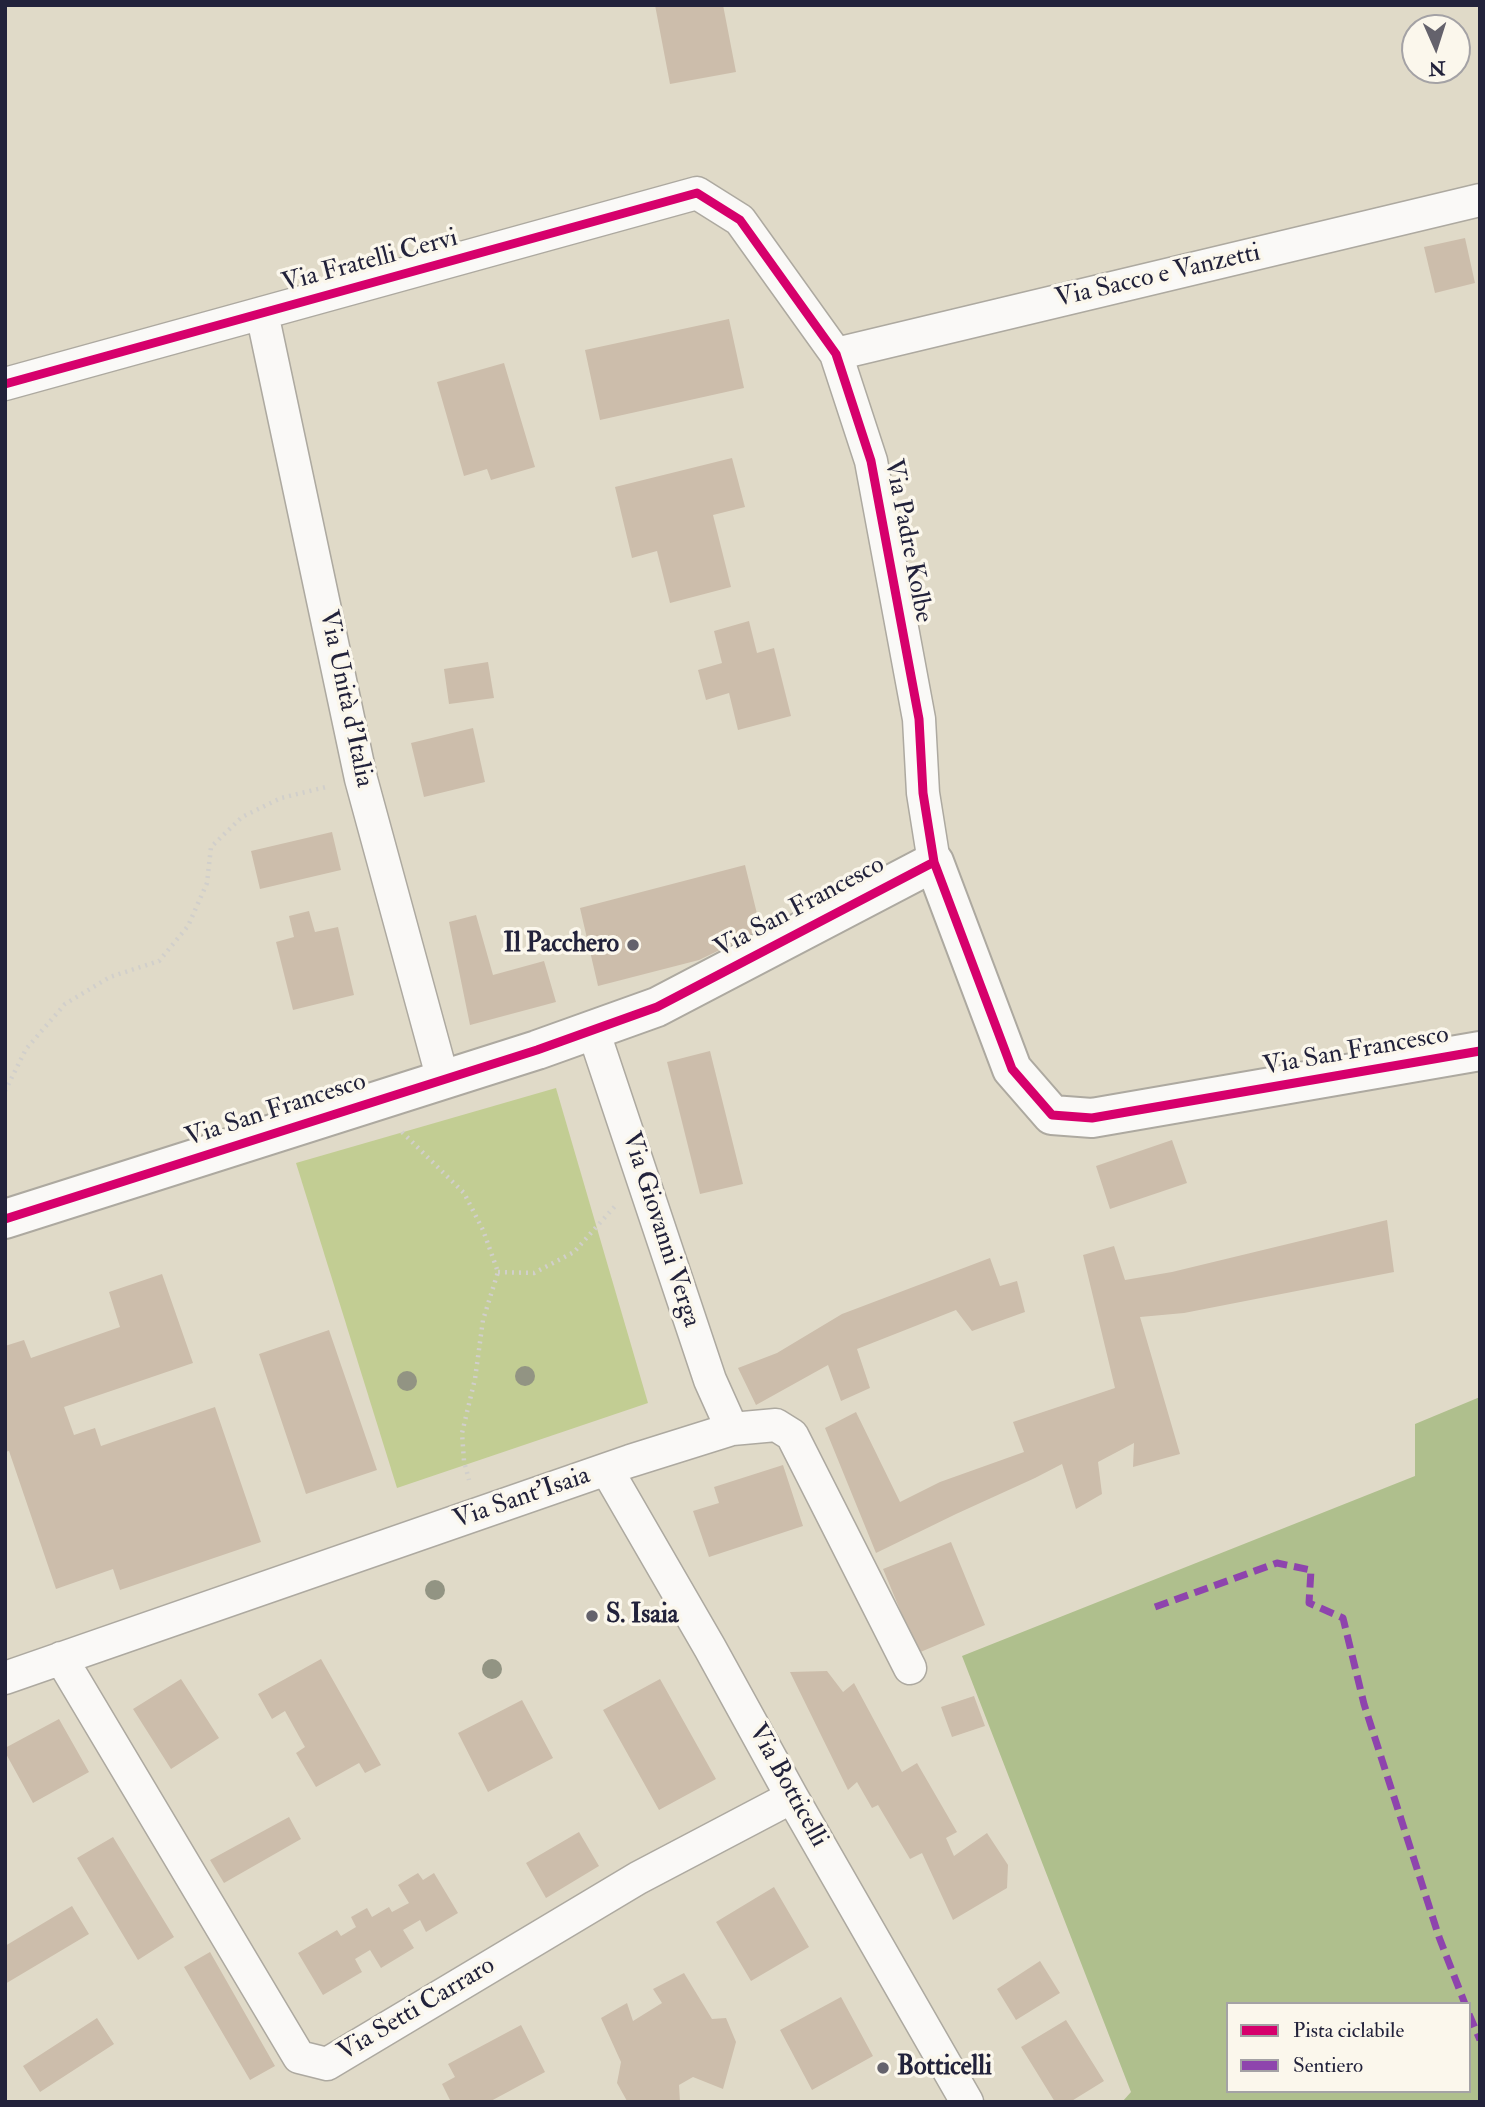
<!DOCTYPE html>
<html>
<head>
<meta charset="utf-8">
<style>
  body { margin:0 }
  #map { position:relative; width:1485px; height:2107px; overflow:hidden; background:#e0dac8; font-family:"IM FELL Double Pica",serif }
  canvas { display:block }
  .frame { position:absolute; inset:0; border:7px solid #22223b; pointer-events:none }
  .legend { position:absolute; left:1226px; top:2002px; width:245px; height:91px; box-sizing:border-box; background:#fbf7ec; border:2px solid #a4a2a5; margin:0; padding:9px 12px; list-style:none; font-size:21px; color:#22223b }
  .legend li { display:flex; align-items:center; gap:14px; height:35px }
  .legend b { width:35px; border:2px solid #a4a2a5 }
  .north { position:absolute; left:1401px; top:14px; width:70px; height:70px; box-sizing:border-box; background:#fbf7ec; border:2px solid #a4a2a5; border-radius:50%; rotate:177deg; font-size:19px; font-weight:700; line-height:28px; text-align:center; color:#22223b }
  .north::after { content:''; display:block; margin:auto; width:24px; height:32px; background:#64626c; clip-path:polygon(50% 0,100% 100%,50% 72%,0 100%) }
</style>
</head>
<body>
<div id="map">
<canvas width="1485" height="2107"></canvas>
<div class="frame"></div>
<ul class="legend">
<li><b style="height:9px;background:#d6006c"></b>Pista ciclabile</li>
<li><b style="height:9px;background:#8e44ad"></b>Sentiero</li>
</ul>
<div class="north">N</div>
</div>
<script>
const c = document.querySelector('canvas').getContext('2d');
c.lineJoin = 'round';
function fillPath(path, color) {
  c.fillStyle = color;
  c.fill(path, 'evenodd');
}
function toPath(rows) {
  const path = new Path2D();
  for (const r of rows) {
    path.moveTo(r[0], r[1]);
    for (let i = 2; i < r.length; i += 2) path.lineTo(r[i], r[i + 1]);
  }
  return path;
}
function strokePath(path, color, width, dash) {
  c.strokeStyle = color;
  c.lineWidth = width;
  c.lineCap = dash ? 'butt' : 'round';
  c.setLineDash(dash || []);
  c.stroke(path);
}
function label(font, color, halo, rows, align = 'center') {
  c.font = font + ' "IM FELL Double Pica",serif';
  c.lineWidth = 7;
  c.setLineDash([]);
  c.textBaseline = 'middle';
  c.strokeStyle = halo;
  c.fillStyle = color;
  for (const [text, x, y, turn = 0] of rows) {
    c.save();
    c.translate(x, y);
    c.rotate((+turn || 0) * Math.PI / 180);
    c.textAlign = isNaN(turn) ? turn : align;
    if (halo) c.strokeText(text, 0, 0);
    c.fillText(text, 0, 0);
    c.restore();
  }
}
const green = toPath([
  [556,1088,648,1403,397,1488,296,1163]
]);
const forest = toPath([
  [1480,1397,1480,2102,1122,2102,1131,2092,962,1656,1415,1476,1415,1424],
  [1228,2004,1469,2004,1469,2091,1228,2091]
]);
const building = toPath([
  [655,5,723,5,736,72,670,84],
  [1465,238,1475,283,1435,293,1424,247],
  [729,319,744,388,600,420,585,350],
  [504,363,535,467,491,480,487,469,464,476,437,382],
  [732,458,745,507,713,515,731,587,670,603,657,551,632,558,615,487],
  [749,621,757,653,774,648,791,716,738,730,729,693,706,700,698,670,722,663,714,631],
  [488,662,494,698,449,704,444,669],
  [473,728,485,782,424,797,411,743],
  [332,832,341,870,260,889,251,851],
  [745,865,761,930,699,960,598,986,580,908],
  [309,911,315,932,338,927,354,995,293,1010,276,942,294,937,289,916],
  [476,915,493,975,544,961,556,1002,470,1025,449,922],
  [710,1051,743,1184,700,1194,667,1062],
  [1172,1140,1187,1183,1110,1209,1096,1166],
  [1387,1220,1394,1272,1184,1313,1140,1317,1180,1454,1133,1467,1134,1443,1098,1462,1102,1494,1076,1509,1062,1464,1035,1478,956,1514,876,1553,825,1428,856,1412,900,1502,940,1482,1024,1452,1013,1422,1115,1388,1083,1255,1114,1246,1125,1280,1172,1272],
  [990,1258,1000,1286,1017,1281,1025,1312,972,1331,956,1310,857,1349,870,1388,841,1401,828,1365,756,1405,738,1368,777,1353,842,1314],
  [162,1274,193,1363,64,1407,74,1435,95,1428,101,1446,215,1407,261,1542,120,1590,113,1569,56,1589,9,1451,5,1452,5,1346,24,1340,31,1358,120,1327,109,1292],
  [329,1330,377,1470,306,1494,259,1354],
  [783,1465,803,1526,709,1557,693,1511,719,1503,714,1487],
  [951,1542,985,1625,918,1653,883,1569],
  [321,1659,381,1765,365,1773,359,1763,316,1787,296,1753,305,1747,285,1711,272,1719,258,1694],
  [827,1671,843,1692,854,1683,902,1772,917,1763,957,1832,946,1838,954,1856,987,1833,1008,1865,1007,1888,953,1920,922,1853,910,1859,878,1805,872,1808,857,1782,848,1790,790,1672],
  [181,1679,219,1738,171,1769,133,1709],
  [660,1679,716,1779,659,1810,603,1710],
  [974,1696,985,1726,952,1737,941,1707],
  [522,1700,553,1758,488,1792,458,1733],
  [59,1719,89,1772,33,1803,5,1752,5,1748],
  [289,1817,301,1839,224,1883,210,1860],
  [579,1832,599,1866,546,1898,526,1863],
  [113,1837,174,1937,138,1960,77,1858],
  [418,1873,423,1880,434,1873,458,1913,426,1932,420,1920,403,1930,414,1948,381,1968,370,1950,355,1959,362,1972,323,1995,298,1953,337,1930,341,1936,356,1927,351,1917,367,1908,372,1917,389,1907,392,1912,409,1903,398,1885],
  [774,1887,809,1947,751,1981,716,1922],
  [72,1906,89,1934,5,1984,5,1946],
  [210,1952,275,2066,250,2080,184,1967],
  [1040,1961,1060,1993,1016,2020,997,1989],
  [684,1973,712,2019,726,2018,736,2042,723,2089,693,2077,679,2085,680,2102,627,2101,617,2083,621,2062,601,2018,627,2003,633,2021,662,2003,653,1989],
  [841,1997,873,2056,812,2090,780,2030],
  [97,2018,114,2044,40,2092,23,2066],
  [1066,2020,1104,2081,1070,2102,1055,2102,1021,2047],
  [521,2025,545,2072,489,2102,451,2102,442,2084,455,2077,448,2064]
]);
const path = toPath([
  [5,1091,26,1049,65,1004,110,977,159,961,188,926,207,883,211,847,242,817,281,798,326,787],
  [402,1132,464,1193,483,1230,498,1272,483,1320,475,1379,462,1433,464,1461,469,1480],
  [498,1272,534,1273,574,1252,616,1205]
]);
const street = toPath([
  [262,313,361,779,443,1080],
  [836,354,1480,200],
  [5,384,697,193,740,220,836,354,871,461,919,719,923,793,934,862],
  [593,1030,710,1380,732,1429],
  [607,1470,710,1648,792,1797,967,2102],
  [61,1658,299,2057,327,2064,638,1878,792,1797],
  [5,1678,630,1461,732,1429,776,1425,792,1435,910,1668]
]);
const secondary = toPath([
  [5,1219,537,1050,657,1007,934,862,1012,1069,1052,1115,1092,1118,1480,1051]
]);
const quiet = toPath([
  [1155,1607,1277,1563,1311,1570,1309,1603,1343,1618,1364,1704,1439,1937,1465,2004],
  [1469,2014,1480,2040]
]);
const cycleway = toPath([
  [5,384,697,193,740,220,836,354,871,461,919,719,923,793,934,862],
  [5,1219,537,1050,657,1007,934,862,1012,1069,1052,1115,1092,1118,1480,1051]
]);
const trees = [
  [525,1376],
  [407,1381],
  [435,1590],
  [492,1669]
];
const markers = [
  [633,945,7,"#64626c"],
  [592,1616,7,"#64626c"],
  [883,2068,7,"#64626c"]
];
const streetNames = [
  ["Via Fratelli Cervi",370,262,-15],
  ["Via Sacco e Vanzetti",1158,277,-13],
  ["Via Padre Kolbe",907,541,79],
  ["Via Unità d'Italia",345,699,78],
  ["Via San Francesco",800,908,-28],
  ["Via San Francesco",1356,1052,-10],
  ["Via San Francesco",276,1111,-18],
  ["Via Giovanni Verga",660,1230,72],
  ["Via Sant'Isaia",522,1499,-19],
  ["Via Botticelli",787,1786,61],
  ["Via Setti Carraro",417,2010,-31]
];
const poiNames = [
  ["Il Pacchero",619,945,"right"],
  ["S. Isaia",606,1616],
  ["Botticelli",897,2068]
];
fillPath(green, '#c2cd93');
fillPath(forest, '#afbf8d');
fillPath(building, '#ccbdab');
strokePath(street, '#ada9a0', 35);
strokePath(secondary, '#ada9a0', 42);
strokePath(path, '#d1cfcb', 4.5, [2, 5]);
strokePath(street, '#faf9f7', 32);
strokePath(secondary, '#faf9f7', 38);
strokePath(quiet, '#8e44ad', 7, [14, 7]);
strokePath(cycleway, '#d6006c', 9);
c.fillStyle = '#929483';
for (const [x, y] of trees) {
  c.beginPath();
  c.arc(x, y, 10, 0, 2 * Math.PI);
  c.fill();
}
for (const [x, y, r, color] of markers) {
  const dot = new Path2D();
  dot.arc(x, y, r, 0, 2 * Math.PI);
  c.fillStyle = color;
  c.fill(dot);
  strokePath(dot, '#fbf7ec', 2.5);
}
label('26px', '#22223b', '#fbf7ec', streetNames);
label('bold 26px', '#22223b', '#fbf7ec', poiNames, 'left');
</script>
</body>
</html>
